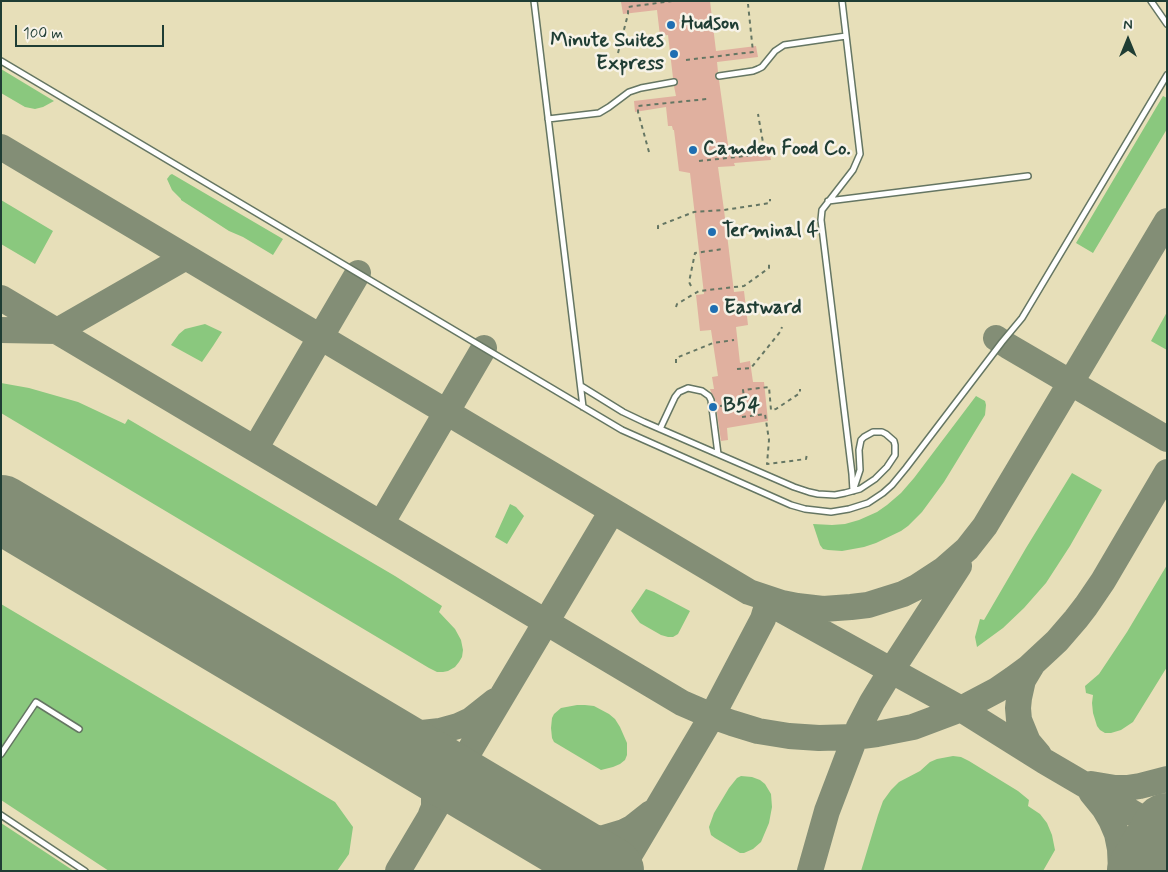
<!DOCTYPE html>
<html>
<head>
<meta charset="utf-8">
<style>
  body { margin:0 }
  #map { position:relative; width:1168px; height:872px; overflow:hidden; background:#e7dfb9; font-family:Mynerve,sans-serif }
  canvas { display:block }
  .frame { position:absolute; inset:0; border:2px solid #1f3d34; pointer-events:none }
  .north { position:absolute; left:1103px; top:15px; width:50px; height:50px; -webkit-text-stroke:4px #f7f3e8; paint-order:stroke; rotate:0deg; font-size:14px; font-weight:700; line-height:20px; text-align:center; color:#1f3d34 }
  .north::after { content:''; display:block; margin:auto; width:18px; height:22px; background:#1f3d34; clip-path:polygon(50% 0,100% 100%,50% 72%,0 100%) }
  .scale { position:absolute; left:15px; top:25px; width:149px; height:22px; box-sizing:border-box; border:2px solid #1f3d34; border-top:0; padding-left:6px; font-size:15px; line-height:18px; white-space:nowrap; color:#1f3d34; -webkit-text-stroke:4px #f7f3e8; paint-order:stroke }
</style>
</head>
<body>
<div id="map">
<canvas width="1168" height="872"></canvas>
<div class="frame"></div>
<div class="north">N</div>
<div class="scale">100 m</div>
</div>
<script>
const c = document.querySelector('canvas').getContext('2d');
c.lineJoin = 'round';
function fillPath(path, color) {
  c.fillStyle = color;
  c.fill(path, 'evenodd');
}
function toPath(rows) {
  const path = new Path2D();
  for (const r of rows) {
    path.moveTo(r[0], r[1]);
    for (let i = 2; i < r.length; i += 2) path.lineTo(r[i], r[i + 1]);
  }
  return path;
}
function strokePath(path, color, width, dash) {
  c.strokeStyle = color;
  c.lineWidth = width;
  c.lineCap = dash ? 'butt' : 'round';
  c.setLineDash(dash || []);
  c.stroke(path);
}
function label(font, color, halo, rows, align = 'center') {
  c.font = font + ' Mynerve,sans-serif';
  c.lineWidth = 5;
  c.setLineDash([]);
  c.textBaseline = 'middle';
  c.strokeStyle = halo;
  c.fillStyle = color;
  for (const [text, x, y, turn = 0] of rows) {
    c.save();
    c.translate(x, y);
    c.rotate((+turn || 0) * Math.PI / 180);
    c.textAlign = isNaN(turn) ? turn : align;
    if (halo) c.strokeText(text, 0, 0);
    c.fillText(text, 0, 0);
    c.restore();
  }
}
const green = toPath([
  [1,69,54,101,43,107,35,109,25,107,1,93],
  [1163,96,1167,98,1167,129,1093,253,1076,243],
  [172,174,283,239,273,255,243,237,229,231,181,200,181,199,172,190,167,179,170,175],
  [1,200,53,231,35,264,1,244],
  [1167,312,1167,350,1151,341],
  [205,324,222,332,213,346,202,362,171,345,179,334,185,329],
  [1,383,29,388,78,402,125,424,128,419,395,576,442,606,439,612,455,629,461,640,463,650,462,657,459,662,455,667,448,671,443,672,437,672,429,668,1,413],
  [976,396,985,401,986,405,985,415,944,482,922,512,908,526,901,531,876,543,864,547,842,551,828,550,823,549,820,545,813,524,832,525,845,524,859,520,877,512,887,505,901,493,914,478],
  [1072,473,1102,490,1070,546,1046,583,1024,608,1003,628,977,647,975,637,980,619,984,620,1026,548],
  [510,504,516,507,524,516,507,544,495,537],
  [1167,565,1167,667,1133,722,1121,730,1111,733,1105,733,1100,730,1097,726,1093,713,1092,703,1093,695,1086,693,1085,686,1099,674,1127,632],
  [646,589,654,592,690,611,678,634,673,637,668,637,661,635,640,623,636,618,631,611],
  [1,604,335,802,353,827,349,854,337,871,109,871,1,800],
  [577,705,585,705,594,706,609,714,615,719,620,727,627,743,627,755,625,760,620,764,613,767,601,770,554,742,552,738,551,728,552,718,554,714,561,708],
  [953,756,961,757,969,761,1018,791,1029,800,1028,806,1040,814,1047,823,1052,835,1055,850,1043,871,861,871,878,815,883,801,891,790,899,782,920,771,930,762,937,759],
  [741,776,752,777,760,780,765,784,771,794,772,807,769,823,761,842,753,849,744,853,740,853,715,838,711,835,709,827,714,813,729,788,737,778],
  [1,823,74,871,1,871]
]);
const taxiway = toPath([
  [1,147,749,592,782,603,797,606,823,609,851,607,868,605,903,594,917,587,943,570,967,549,985,526,1167,221],
  [1,298,682,703,712,716,732,723,758,731,789,736,819,738,854,737,877,734,913,727,961,709,997,690,1013,679,1028,668,1057,641,1076,619,1086,606,1103,581,1167,472],
  [1,330,57,331,186,257],
  [996,338,1008,346,1167,439],
  [255,449,358,273],
  [381,524,484,348],
  [780,609,961,709,1044,761,1167,833],
  [1032,665,1023,680,1019,698,1018,708,1019,720,1028,742,1039,755],
  [330,705,370,725,389,731,406,733,422,733,440,731,458,726,471,720,495,701],
  [394,742,421,762,427,771,433,786,434,794,434,807,431,814],
  [1091,784,1115,788,1127,788,1140,786,1167,779],
  [1091,792,1104,808,1111,820,1117,834,1120,849,1121,871],
  [552,836,582,839,604,838,624,832,632,828,651,813],
  [398,871,612,511],
  [620,871,712,716,763,619,769,599],
  [810,871,827,811,859,727,872,702,891,671,959,566]
]);
const runway = toPath([
  [1,509,610,871],
  [1141,871,1167,827]
]);
const building = toPath([
  [628,1,710,1,716,51,756,46,758,57,717,62,718,72,716,73,715,76,716,79,719,80,729,152,769,148,771,160,734,163,735,166,718,167,724,210,734,292,744,291,748,325,736,327,740,363,750,361,753,382,764,382,768,421,727,428,728,440,721,441,715,399,711,392,710,389,714,389,712,377,718,376,711,330,700,331,696,295,704,294,690,173,679,171,674,130,673,130,672,126,668,126,666,107,635,112,634,101,676,96,674,86,677,85,678,82,677,79,673,78,668,35,660,36,657,10,623,14,621,2]
]);
const path = toPath([
  [618,53,628,14,628,7,672,1],
  [686,60,753,52,748,4],
  [649,152,638,112,638,106,707,99],
  [699,161,765,154,758,114],
  [658,229,658,226,694,212,724,210,770,203,770,199],
  [691,286,689,282,695,253,723,249],
  [676,307,677,304,699,291,744,286,769,268,769,264],
  [676,363,676,358,713,343,734,340],
  [737,369,751,368,780,332,782,327],
  [720,406,730,405],
  [741,406,745,405,743,390,769,387,771,410,776,409,800,393,800,389],
  [742,417,765,414,769,440,767,464,806,459,807,454]
]);
const service = toPath([
  [534,1,583,407],
  [842,1,860,154,853,170,822,210,821,220,852,474,853,491],
  [1151,1,1167,24],
  [1,61,622,430,791,505,805,509,831,512,849,509,868,503,883,493,892,485,906,468,1002,342,1022,318,1167,75],
  [719,76,753,71,758,69,762,67,775,51,784,45,846,36],
  [548,119,599,113,609,107,629,92,641,88,674,82],
  [828,201,1028,176],
  [581,386,623,412,644,422,794,487,809,492,818,494,835,495,845,493,860,489,875,479,887,467,895,455,895,445,894,441,886,434,882,432,873,432,864,437,861,440,859,450,860,470,854,488],
  [660,429,675,397,679,392,688,388,702,391,709,396,711,400,718,454],
  [1,754,36,702,79,729],
  [1,815,85,871]
]);
const markers = [
  [671,25,5,"#1f6fb2"],
  [674,54,5,"#1f6fb2"],
  [693,150,5,"#1f6fb2"],
  [712,232,5,"#1f6fb2"],
  [714,309,5,"#1f6fb2"],
  [713,407,5,"#1f6fb2"]
];
const poiNames = [
  ["Hudson",681,25],
  ["Minute Suites",664,42,"right"],
  ["Express",664,65,"right"],
  ["Camden Food Co.",703,150],
  ["Terminal 4",722,232],
  ["Eastward",724,309],
  ["B54",723,407]
];
fillPath(green, '#8ac87e');
strokePath(taxiway, '#838e76', 26);
strokePath(runway, '#838e76', 68);
fillPath(building, '#e0b09f');
strokePath(service, '#657663', 8);
strokePath(path, '#657663', 2, [4, 4]);
strokePath(service, '#fff', 5);
for (const [x, y, r, color] of markers) {
  const dot = new Path2D();
  dot.arc(x, y, r, 0, 2 * Math.PI);
  c.fillStyle = color;
  c.fill(dot);
  strokePath(dot, '#f7f3e8', 2);
}
label('bold 20px', '#1f3d34', '#f7f3e8', poiNames, 'left');
</script>
</body>
</html>
